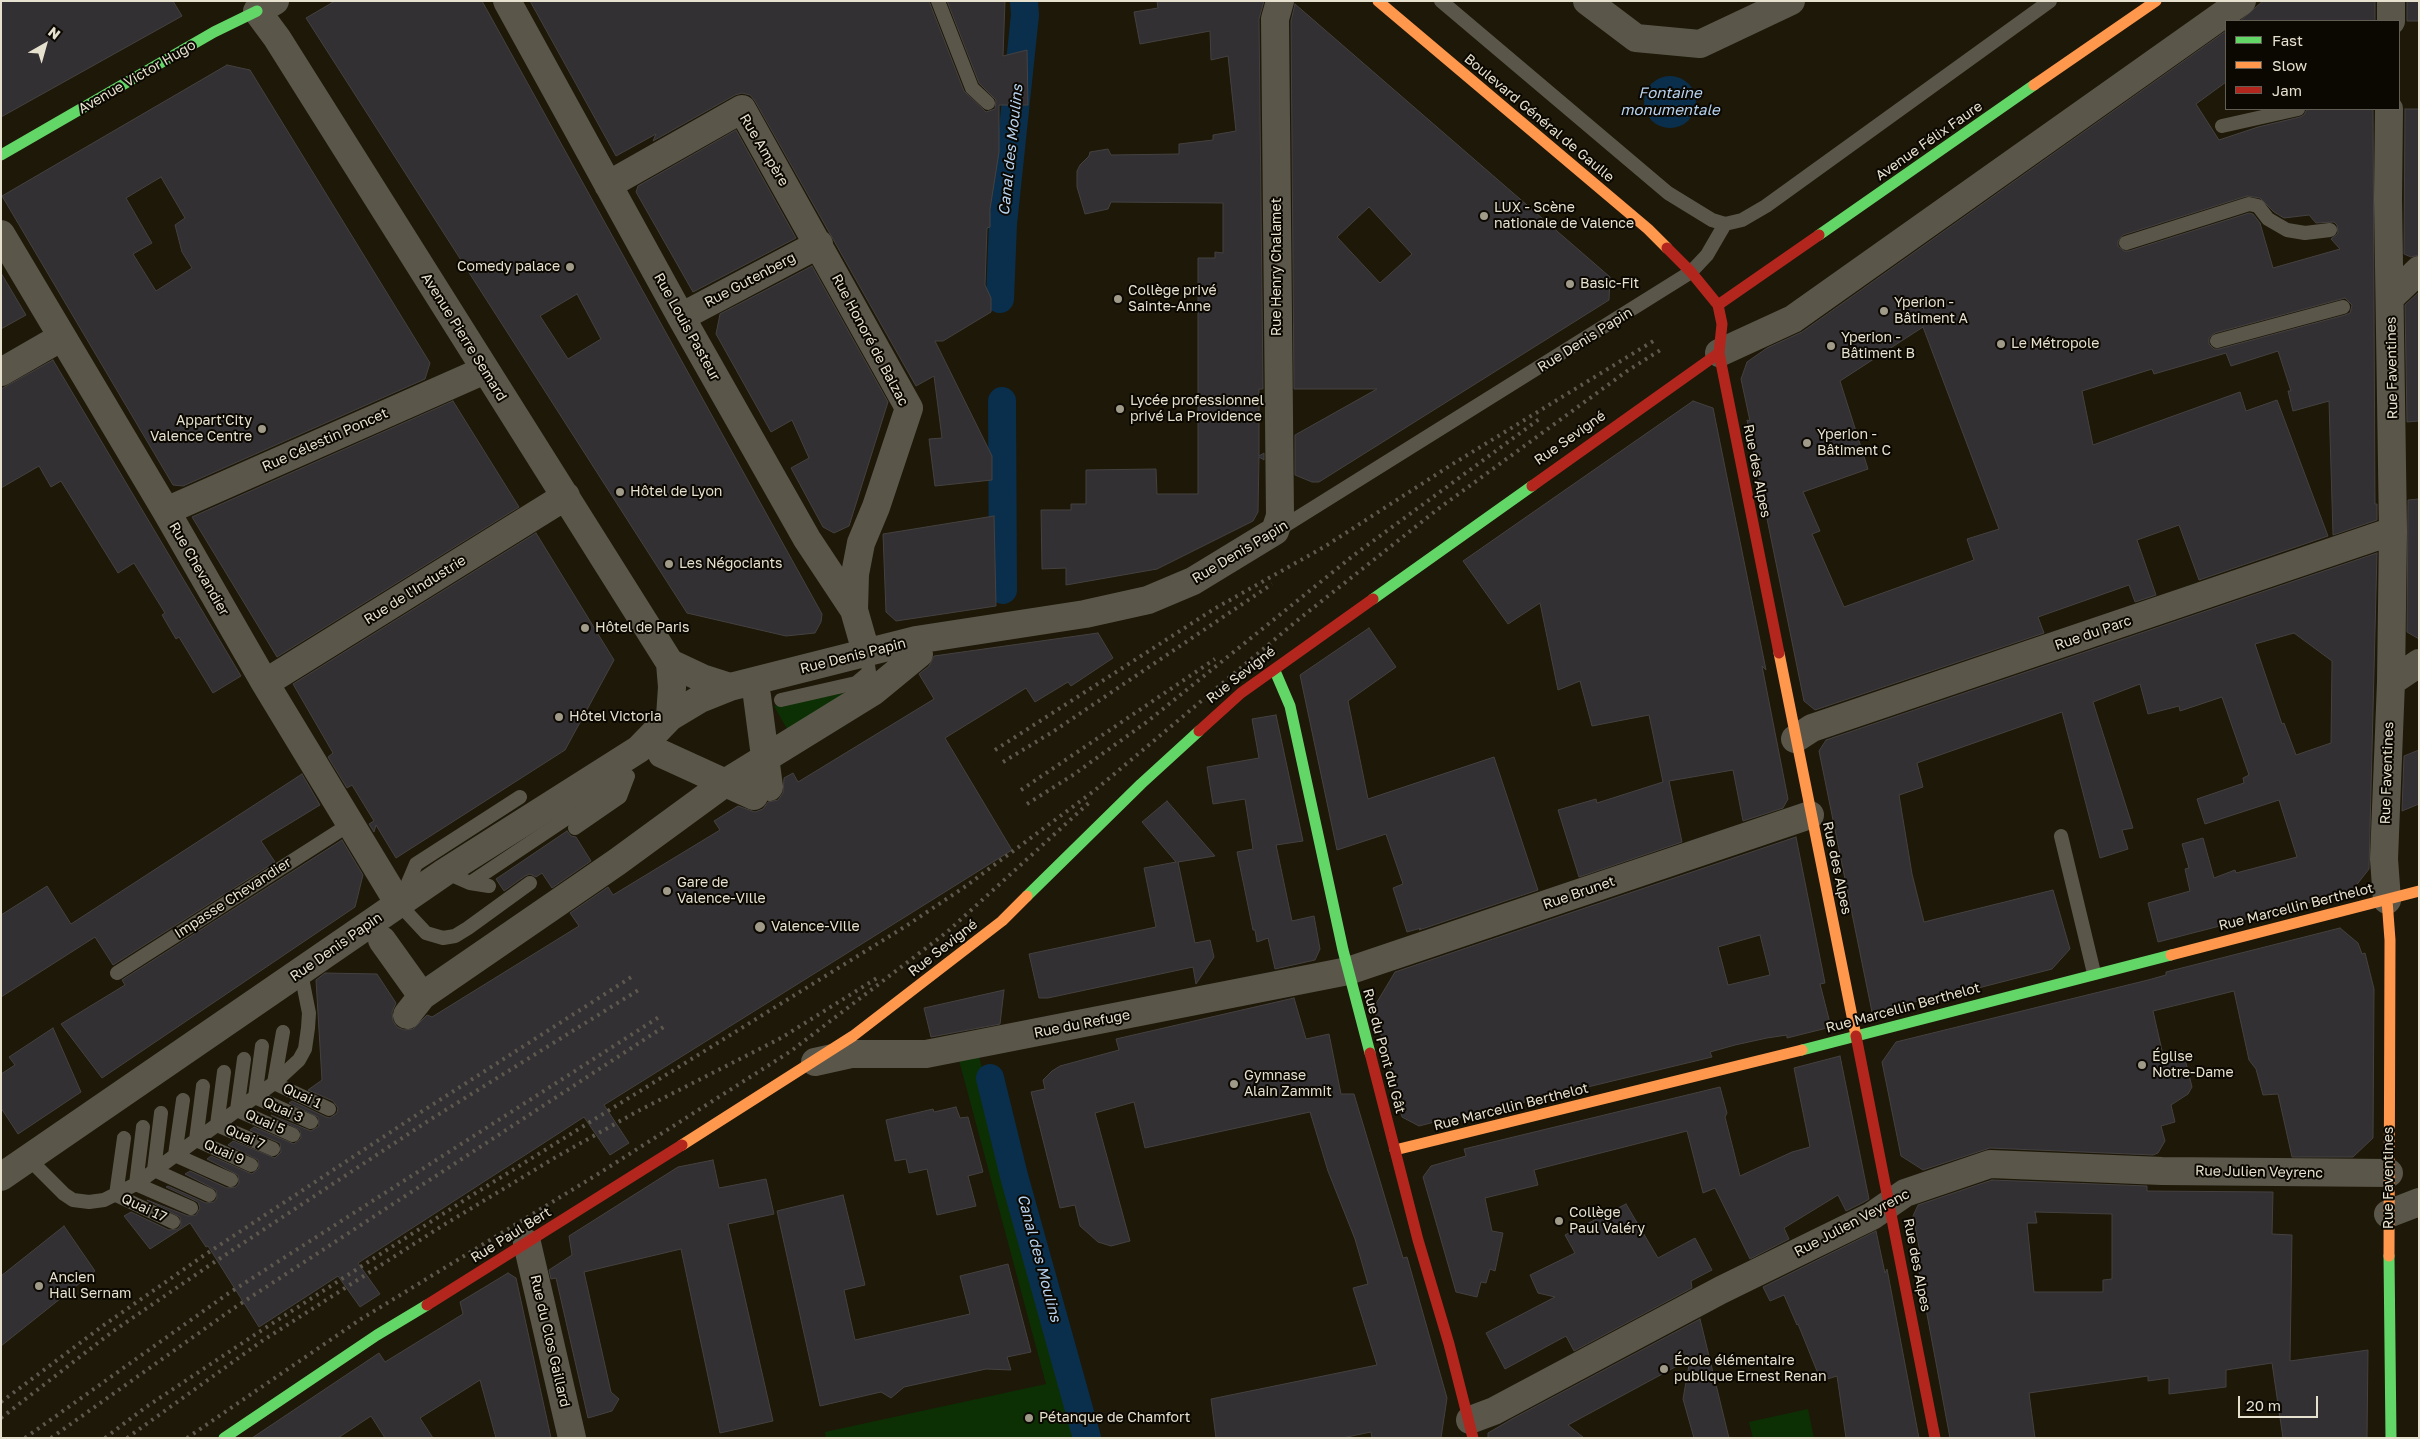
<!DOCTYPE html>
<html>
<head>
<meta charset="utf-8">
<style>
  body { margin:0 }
  #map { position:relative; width:2420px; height:1439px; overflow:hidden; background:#1e1808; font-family:"Golos Text",sans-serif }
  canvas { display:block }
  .frame { position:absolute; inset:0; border:2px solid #e6e0ce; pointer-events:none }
  .legend { position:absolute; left:2225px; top:20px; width:175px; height:90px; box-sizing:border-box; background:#0b0701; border:1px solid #635e53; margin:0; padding:6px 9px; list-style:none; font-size:15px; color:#e6e0ce }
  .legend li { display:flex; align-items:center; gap:10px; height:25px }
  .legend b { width:25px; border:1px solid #635e53 }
  .north { position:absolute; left:20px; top:20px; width:50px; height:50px; -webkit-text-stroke:4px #0b0701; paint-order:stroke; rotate:38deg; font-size:14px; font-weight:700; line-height:20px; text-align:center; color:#e6e0ce }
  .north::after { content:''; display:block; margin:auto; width:18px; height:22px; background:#e6e0ce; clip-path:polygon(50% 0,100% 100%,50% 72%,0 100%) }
  .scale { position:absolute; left:2238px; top:1396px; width:80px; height:22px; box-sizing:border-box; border:2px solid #e6e0ce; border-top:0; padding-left:6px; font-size:15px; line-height:18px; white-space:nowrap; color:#e6e0ce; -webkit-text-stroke:4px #0b0701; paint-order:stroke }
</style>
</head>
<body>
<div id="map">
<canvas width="2420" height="1439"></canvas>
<div class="frame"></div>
<ul class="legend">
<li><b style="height:6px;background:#63d668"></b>Fast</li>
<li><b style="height:6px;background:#ff974d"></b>Slow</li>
<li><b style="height:6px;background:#b3261e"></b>Jam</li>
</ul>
<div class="north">N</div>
<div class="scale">20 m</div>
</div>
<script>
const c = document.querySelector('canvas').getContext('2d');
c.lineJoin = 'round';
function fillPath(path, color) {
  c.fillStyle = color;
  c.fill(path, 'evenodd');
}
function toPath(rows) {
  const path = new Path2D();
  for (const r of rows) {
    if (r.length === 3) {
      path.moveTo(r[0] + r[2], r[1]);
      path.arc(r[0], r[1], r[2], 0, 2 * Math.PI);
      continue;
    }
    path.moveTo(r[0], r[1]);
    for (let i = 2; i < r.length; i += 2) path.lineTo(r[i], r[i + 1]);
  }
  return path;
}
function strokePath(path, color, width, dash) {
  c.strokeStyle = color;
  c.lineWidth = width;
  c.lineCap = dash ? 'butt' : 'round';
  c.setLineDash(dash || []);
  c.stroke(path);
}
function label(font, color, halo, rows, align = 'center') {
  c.font = font + ' "Golos Text",sans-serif';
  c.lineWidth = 4;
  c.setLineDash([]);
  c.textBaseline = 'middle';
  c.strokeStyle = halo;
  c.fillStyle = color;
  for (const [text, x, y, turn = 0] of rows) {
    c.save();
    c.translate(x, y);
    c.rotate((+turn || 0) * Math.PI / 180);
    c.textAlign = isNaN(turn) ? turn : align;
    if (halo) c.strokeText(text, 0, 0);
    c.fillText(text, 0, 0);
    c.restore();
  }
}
const green = toPath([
  [861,690,787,729,774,706],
  [976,1045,1065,1387,1084,1438,826,1438,825,1432,1046,1384,956,1049],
  [1808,1409,1814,1438,1753,1438,1749,1422]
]);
const water = toPath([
  [1670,102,26]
]);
const canal = toPath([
  [1000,299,1003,224,1025,15,1024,1],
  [1002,401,1003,590],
  [990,1078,1014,1176,1087,1438]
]);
const building = toPath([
  [1,1,173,1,182,16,1,117,1,1],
  [335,1,482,1,822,614,821,622,815,633,786,636,687,613,306,18,335,1],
  [577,294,601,339,568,359,540,316,577,294],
  [530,1,929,1,964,91,986,112,995,109,996,100,979,83,947,1,1005,1,1003,56,1027,50,1028,105,999,105,999,152,990,209,990,227,987,228,985,285,991,298,991,312,943,341,935,341,992,456,992,480,935,486,929,439,942,438,934,376,916,386,755,101,750,95,742,93,735,95,653,141,656,134,616,156,530,1],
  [1157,1,1264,1,1259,19,1263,389,1259,389,1259,456,1264,453,1264,460,1259,457,1258,512,1253,521,1157,569,1066,585,1066,568,1042,569,1041,510,1071,510,1071,504,1086,504,1086,470,1156,469,1157,494,1198,494,1198,258,1215,258,1215,252,1223,253,1223,203,1111,202,1108,209,1085,214,1077,187,1077,171,1080,165,1089,156,1090,152,1108,149,1111,155,1179,154,1179,144,1213,140,1213,135,1236,131,1228,56,1211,60,1210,31,1140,44,1134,12,1158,8,1157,1],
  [2263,1,2375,1,2375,21,2240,21,2263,1],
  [2407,1,2419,1,2419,21,2407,21,2407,1],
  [1295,4,1610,277,1609,300,1319,482,1312,482,1295,475,1295,435,1377,389,1294,389,1291,21,1295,4],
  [1369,207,1412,254,1380,283,1337,237,1369,207],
  [2226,31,2226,82,2196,104,2219,140,2258,127,2300,117,2304,115,2307,109,2373,109,2375,504,2377,504,2377,520,2333,535,2329,401,2293,411,2288,391,2291,391,2278,351,2231,366,2226,353,2154,374,2152,369,2082,391,2093,445,2240,392,2246,411,2277,400,2328,536,2199,580,2179,525,2137,540,2156,595,2135,602,2129,585,2038,617,2044,633,1815,710,1804,701,1747,420,1750,421,1741,379,1747,362,1767,348,1802,332,2226,31],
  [2247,196,2260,198,2274,212,2284,218,2309,215,2316,223,2334,222,2337,225,2338,233,2331,239,2340,249,2273,268,2260,223,2253,214,2249,213,2129,251,2124,251,2118,246,2118,241,2123,235,2247,196],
  [2345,298,2352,305,2350,313,2345,315,2219,349,2214,349,2209,344,2209,338,2215,333,2345,298],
  [1923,327,1999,529,1967,539,1974,560,1844,607,1812,534,1820,531,1803,492,1868,469,1840,381,1923,327],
  [227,65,250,70,430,363,425,379,183,486,173,485,2,196,227,65],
  [161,177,185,218,175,225,182,252,192,268,156,291,133,254,152,243,126,198,161,177],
  [2405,109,2419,109,2419,255,2411,257,2404,254,2405,109],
  [736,130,796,238,693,292,636,192,638,186,736,130],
  [812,266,888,402,849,526,834,533,823,527,791,468,809,458,792,420,771,432,716,334,720,314,812,266],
  [1,273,26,315,1,329,1,273],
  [2419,292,2419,421,2407,422,2405,305,2419,292],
  [53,360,241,676,213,693,179,637,176,639,162,615,165,613,134,563,118,573,61,481,51,487,39,466,1,488,1,389,53,360],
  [453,401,519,507,277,657,192,517,453,401],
  [1693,401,1713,408,1766,670,1762,666,1788,799,1783,808,1743,821,1733,770,1669,781,1682,842,1579,877,1558,810,1596,799,1597,803,1663,782,1649,715,1592,726,1580,681,1558,690,1540,603,1508,624,1463,561,1693,401],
  [2419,499,2419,639,2407,632,2408,500,2419,499],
  [994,516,996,606,896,621,886,612,883,534,994,516],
  [536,533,614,660,565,750,396,858,376,825,374,832,369,824,374,821,352,785,347,788,328,757,333,753,293,684,536,533],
  [2377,553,2369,869,2351,892,2158,942,2148,903,2190,891,2185,869,2189,868,2182,844,2203,838,2214,878,2235,870,2236,873,2297,857,2279,800,2205,824,2197,799,2244,783,2243,778,2249,775,2222,697,2180,711,2179,706,2148,714,2140,684,2093,702,2133,828,2122,830,2128,849,2100,858,2062,712,1917,763,1923,787,1899,795,1912,874,1924,922,2053,890,2070,949,2052,969,1924,1002,1927,999,1872,1012,1819,751,1826,740,2377,553],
  [2294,633,2332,661,2331,743,2296,755,2284,723,2282,724,2255,644,2294,633],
  [1369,628,1396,667,1348,701,1368,799,1494,757,1538,890,1419,930,1421,928,1407,932,1393,888,1403,884,1386,834,1337,850,1300,675,1369,628],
  [1098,633,1113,658,1071,686,1068,682,1035,702,1026,688,945,738,1012,850,604,1105,629,1143,610,1155,584,1117,358,1263,380,1294,360,1307,338,1276,259,1327,208,1246,206,1247,190,1223,150,1249,124,1216,131,1212,169,1230,178,1229,181,1225,180,1217,147,1200,188,1216,196,1215,200,1208,198,1202,166,1187,168,1186,206,1203,214,1202,217,1198,216,1190,185,1174,190,1171,227,1188,236,1187,239,1183,238,1175,207,1159,211,1156,252,1174,259,1168,258,1160,228,1145,233,1141,275,1158,281,1152,280,1143,250,1130,254,1127,294,1144,301,1138,300,1130,271,1115,311,1131,319,1126,318,1117,289,1103,292,1101,326,1117,330,1118,337,1113,338,1108,333,1101,308,1090,322,1080,316,980,325,973,377,974,396,1003,392,1012,393,1021,397,1027,404,1030,413,1029,427,1015,432,1017,579,926,570,913,608,887,613,895,720,830,714,821,738,806,755,812,763,809,768,802,778,800,783,793,784,778,793,773,798,782,934,699,919,674,929,666,934,656,1098,633],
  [1276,715,1303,841,1276,845,1292,921,1314,916,1320,949,1315,960,1275,969,1268,938,1257,942,1255,930,1253,930,1237,852,1253,849,1245,799,1213,804,1207,767,1259,758,1252,719,1276,715],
  [2419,750,2419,804,2402,811,2404,756,2419,750],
  [302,774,320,805,261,841,275,862,113,965,95,937,1,997,1,915,47,886,71,924,302,774],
  [1167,801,1215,856,1178,862,1195,943,1210,940,1214,957,1196,984,1193,967,1048,998,1039,998,1029,954,1156,927,1144,868,1176,862,1142,822,1167,801],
  [567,831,571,836,576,837,591,861,552,888,542,873,536,877,530,874,525,876,504,891,496,879,567,831],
  [1796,837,1825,983,1820,984,1831,1027,1787,1038,1787,1035,1767,1038,1735,1045,1710,1052,1712,1057,1455,1119,1454,1117,1419,1126,1402,1117,1374,1007,1395,972,1796,837],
  [1760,935,1770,975,1728,985,1718,947,1760,935],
  [342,840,363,875,355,907,102,1078,61,1024,125,985,122,980,342,840],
  [2340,928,2358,943,2362,954,2365,953,2374,989,2373,1138,2353,1157,2292,1157,2278,1094,2263,1095,2256,1069,2249,1060,2234,991,2153,1011,2163,1055,2183,1051,2192,1087,2188,1094,2171,1105,2175,1122,2161,1126,2165,1141,2158,1153,2153,1155,1990,1148,1923,1170,1901,1156,1882,1062,1896,1042,2148,980,2166,975,2166,972,2340,928],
  [1004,990,1000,1024,931,1037,924,1008,1004,990],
  [1294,998,1306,1039,1329,1034,1341,1094,1354,1094,1403,1258,1407,1257,1447,1398,1441,1438,1372,1438,1371,1432,1342,1438,1216,1438,1211,1399,1377,1365,1353,1288,1368,1284,1355,1239,1328,1171,1310,1112,1145,1148,1134,1102,1095,1113,1130,1241,1111,1246,1098,1242,1080,1226,1075,1205,1060,1208,1031,1092,1045,1089,1043,1080,1052,1071,1060,1066,1119,1050,1116,1039,1294,998],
  [53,1028,81,1092,18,1134,1,1108,1,1074,15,1065,9,1057,53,1028],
  [1840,1056,1869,1199,1864,1202,1846,1211,1838,1195,1784,1228,1789,1239,1750,1259,1715,1188,1703,1193,1687,1131,1534,1170,1538,1185,1485,1198,1492,1231,1503,1233,1495,1271,1490,1269,1486,1283,1481,1282,1477,1297,1456,1292,1423,1177,1431,1166,1466,1156,1464,1149,1720,1087,1727,1113,1725,1117,1740,1176,1792,1152,1810,1147,1794,1068,1840,1056],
  [956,1107,960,1118,968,1117,983,1172,968,1176,976,1206,937,1215,927,1169,909,1173,906,1159,895,1161,886,1120,933,1109,934,1112,956,1107],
  [713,1160,719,1188,766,1179,774,1214,728,1224,773,1421,720,1433,681,1249,584,1272,611,1392,619,1399,612,1411,588,1418,556,1278,551,1279,549,1270,572,1255,569,1236,678,1167,713,1160],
  [1992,1180,2147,1186,2147,1191,2273,1192,2272,1234,2292,1235,2290,1361,2368,1350,2367,1438,2283,1438,2272,1363,2226,1370,2226,1387,2169,1394,2169,1378,2148,1381,2148,1376,2029,1393,2035,1438,1950,1438,1915,1250,1920,1252,1913,1216,1918,1205,1992,1180],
  [2035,1212,2112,1214,2112,1279,2103,1280,2103,1292,2034,1292,2027,1223,2037,1223,2035,1212],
  [843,1195,865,1285,844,1290,855,1340,970,1314,960,1276,1008,1264,1031,1352,1007,1357,1011,1370,986,1369,904,1387,891,1398,881,1392,820,1406,777,1211,843,1195],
  [1626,1204,1658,1258,1695,1238,1712,1270,1691,1281,1692,1288,1574,1351,1566,1336,1505,1369,1486,1333,1555,1297,1538,1293,1530,1275,1575,1253,1565,1235,1626,1204],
  [64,1226,95,1271,1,1346,1,1276,64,1226],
  [1876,1231,1885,1273,1887,1269,1919,1438,1846,1438,1837,1376,1821,1381,1798,1324,1797,1325,1784,1295,1770,1301,1763,1287,1876,1231],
  [508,1273,516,1278,551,1438,496,1438,480,1380,420,1418,433,1438,385,1438,371,1416,338,1438,252,1438,379,1353,385,1362,463,1314,460,1302,508,1273],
  [1700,1319,1729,1438,1694,1438,1683,1399,1690,1359,1568,1425,1584,1438,1488,1438,1488,1433,1512,1419,1700,1319]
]);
const lane = toPath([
  [938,1,972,88,988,103],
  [1441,1,1668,193,1712,220,1725,224,1742,220,1766,206,2050,1],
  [2222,126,2298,109],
  [2126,243,2249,204,2258,206,2268,219,2287,230,2305,233,2330,230],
  [2217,341,2343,307],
  [1278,530,1691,272,1707,255,1725,224],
  [781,700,856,683,869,672,866,652],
  [520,797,416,864,399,904,426,933,443,938,455,936,468,928,530,883],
  [575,828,620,797,628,776],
  [2061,836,2094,973],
  [445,872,470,883,489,886],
  [470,883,627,778],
  [117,973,350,824],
  [262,1046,255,1097,311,1122],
  [244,1059,237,1110,293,1135],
  [224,1072,217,1125,273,1149],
  [274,1083,329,1109],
  [274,1083,283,1032],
  [203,1086,196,1140,251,1165],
  [183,1100,175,1155,231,1180],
  [161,1113,154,1170,209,1195],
  [143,1127,136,1184,191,1208],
  [124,1138,116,1195,173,1222],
  [28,1158,64,1194,73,1200,89,1202,104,1200,136,1184,274,1083,299,1060,305,1049,308,1028,309,1013,301,973]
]);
const street = toPath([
  [275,1,257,11,277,38,670,663,672,687,670,717],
  [507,1,681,317,807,539,854,610,866,652],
  [1587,1,1636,38,1700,44,1791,1],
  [2391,21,2391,1],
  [608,185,742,109,909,408,876,507,861,543,855,574,854,610],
  [1,234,166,511,265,683,399,904],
  [2391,297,2419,270],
  [681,317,819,244],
  [1719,353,1793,319,2242,1],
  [1,372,62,337],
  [166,511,485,370],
  [670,663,702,678,730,687],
  [2391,682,2419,663],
  [265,683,566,496],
  [757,696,769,787],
  [1795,739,1812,728,2393,531],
  [662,754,754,796],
  [2387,900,2384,859,2391,682,2393,531,2388,199,2389,109],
  [382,940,422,996],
  [407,1015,422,996,617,862,725,783,874,691,919,654],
  [815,1062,851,1054,926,1054,1348,971,1810,815],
  [1,1177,445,872,639,749,670,717,700,699,730,687,916,640,1085,614,1148,600,1193,581,1275,531,1280,516,1275,19,1280,1],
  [2388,1214,2419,1202],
  [527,1243,572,1438],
  [1470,1420,1494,1411,1721,1290,1872,1216,1905,1193,1990,1164,2162,1171,2389,1173]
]);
const fast = toPath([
  [1,155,214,32,257,11],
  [1819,235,2034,85],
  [1373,599,1532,486],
  [1275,671,1290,706,1343,950,1370,1053],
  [1027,896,1141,784,1199,731],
  [1802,1050,2171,955],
  [2389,1256,2391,1438],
  [224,1438,377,1335,427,1305]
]);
const slow = toPath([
  [1378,1,1648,229,1667,248],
  [2034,85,2156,1],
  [1779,653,1856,1036],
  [2387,900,2390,940,2389,1256],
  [2171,955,2419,891],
  [682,1145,853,1036,1002,921,1027,896],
  [1395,1150,1802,1050]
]);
const jam = toPath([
  [1667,248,1691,272,1718,305,1819,235],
  [1718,305,1722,324,1719,353,1779,653],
  [1532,486,1719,353],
  [1199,731,1241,693,1373,599],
  [1856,1036,1935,1438],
  [1370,1053,1418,1240,1449,1344,1473,1438],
  [427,1305,682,1145]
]);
const rail = toPath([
  [995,750,1214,609,1324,547,1451,465,1655,340],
  [1003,762,1054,731,1272,584],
  [1021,790,1215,659],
  [1027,804,1073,775,1148,721,1354,555,1542,417],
  [1,1402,104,1325,203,1256,421,1112,633,976],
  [1,1418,112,1332,207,1267,428,1121,640,989],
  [25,1438,226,1295,659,1017],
  [51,1438,234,1308,665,1026],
  [105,1438,146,1407,256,1334,474,1194,906,926,966,886,1094,791,1299,619,1438,509,1627,371,1662,349],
  [127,1438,262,1341,442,1226,556,1157,638,1111,781,1038,877,978],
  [187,1438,361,1319,598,1174,791,1051,947,932,1092,800]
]);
const markers = [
  [1484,216,5,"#a09a89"],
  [570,267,5,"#a09a89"],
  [1570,284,5,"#a09a89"],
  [1118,299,5,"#a09a89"],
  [1884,311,5,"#a09a89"],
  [2001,344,5,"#a09a89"],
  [1831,346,5,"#a09a89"],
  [1120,409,5,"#a09a89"],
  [262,429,5,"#a09a89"],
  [1807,443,5,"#a09a89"],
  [620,492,5,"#a09a89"],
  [669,564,5,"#a09a89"],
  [585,628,5,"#a09a89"],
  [559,717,5,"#a09a89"],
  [667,891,5,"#a09a89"],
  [760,927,6,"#a09a89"],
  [2142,1065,5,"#a09a89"],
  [1234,1084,5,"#a09a89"],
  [1559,1221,5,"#a09a89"],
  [39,1286,5,"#a09a89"],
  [1664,1369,5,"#a09a89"],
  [1029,1418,5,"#a09a89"]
];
const streetNames = [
  ["Avenue Victor Hugo",137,77,-30],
  ["Boulevard Général de Gaulle",1539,118,40],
  ["Avenue Félix Faure",1929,141,-35],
  ["Rue Ampère",764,150,59],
  ["Rue Henry Chalamet",1277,267,-90],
  ["Rue Gutenberg",750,280,-28],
  ["Rue Louis Pasteur",687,327,61],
  ["Avenue Pierre Semard",464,337,58],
  ["Rue Honoré de Balzac",870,340,62],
  ["Rue Denis Papin",1585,340,-32],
  ["Rue Faventines",2392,368,-91],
  ["Rue Sevigné",1570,438,-35],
  ["Rue Célestin Poncet",325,440,-24],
  ["Rue des Alpes",1757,471,79],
  ["Rue Denis Papin",1240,552,-31],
  ["Rue Chevandier",199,569,60],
  ["Rue de l'Industrie",415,590,-32],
  ["Rue du Parc",2093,633,-19],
  ["Rue Denis Papin",853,656,-14],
  ["Rue Sevigné",1241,675,-38],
  ["Rue Faventines",2387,773,-88],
  ["Rue des Alpes",1837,868,78],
  ["Rue Brunet",1579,893,-19],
  ["Impasse Chevandier",233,898,-33],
  ["Rue Marcellin Berthelot",2296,907,-14],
  ["Rue Denis Papin",336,947,-35],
  ["Rue Sevigné",943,948,-38],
  ["Rue Marcellin Berthelot",1903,1008,-15],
  ["Rue du Refuge",1082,1024,-11],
  ["Rue du Pont du Gât",1384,1051,75],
  ["Quai 1",302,1096,25],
  ["Rue Marcellin Berthelot",1511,1107,-14],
  ["Quai 3",283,1110,24],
  ["Quai 5",265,1122,24],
  ["Quai 7",245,1137,24],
  ["Quai 9",224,1152,24],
  ["Rue Julien Veyrenc",2259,1172,1],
  ["Rue Faventines",2389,1178,-90],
  ["Quai 17",144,1208,25],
  ["Rue Julien Veyrenc",1852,1223,-28],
  ["Rue Paul Bert",511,1235,-32],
  ["Rue des Alpes",1917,1265,79],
  ["Rue du Clos Gaillard",550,1341,77]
];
const poiNames = [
  ["LUX - Scène",1494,208],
  ["nationale de Valence",1494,224],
  ["Comedy palace",560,267,"right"],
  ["Basic-Fit",1580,284],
  ["Collège privé",1128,291],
  ["Sainte-Anne",1128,307],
  ["Yperion -",1894,303],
  ["Bâtiment A",1894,319],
  ["Yperion -",1841,338],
  ["Bâtiment B",1841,354],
  ["Le Métropole",2011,344],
  ["Lycée professionnel",1130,401],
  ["privé La Providence",1130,417],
  ["Appart'City",252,421,"right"],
  ["Valence Centre",252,437,"right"],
  ["Yperion -",1817,435],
  ["Bâtiment C",1817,451],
  ["Hôtel de Lyon",630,492],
  ["Les Négociants",679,564],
  ["Hôtel de Paris",595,628],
  ["Hôtel Victoria",569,717],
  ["Gare de",677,883],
  ["Valence-Ville",677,899],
  ["Valence-Ville",771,927],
  ["Église",2152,1057],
  ["Notre-Dame",2152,1073],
  ["Gymnase",1244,1076],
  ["Alain Zammit",1244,1092],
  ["Collège",1569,1213],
  ["Paul Valéry",1569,1229],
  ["Ancien",49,1278],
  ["Hall Sernam",49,1294],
  ["École élémentaire",1674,1361],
  ["publique Ernest Renan",1674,1377],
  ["Pétanque de Chamfort",1039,1418]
];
const waterNames = [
  ["Fontaine",1670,93],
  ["monumentale",1670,110],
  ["Canal des Moulins",1011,150,-84],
  ["Canal des Moulins",1039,1258,75]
];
fillPath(green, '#0c3004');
fillPath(water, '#0a2f4c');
strokePath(canal, '#0a2f4c', 28);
fillPath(building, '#333034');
strokePath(building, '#444140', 1);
strokePath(lane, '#5a574a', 14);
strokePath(street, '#5a574a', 28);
strokePath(fast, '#63d668', 11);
strokePath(slow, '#ff974d', 11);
strokePath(jam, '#b3261e', 11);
strokePath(rail, '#5e594e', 4, [2.5, 5]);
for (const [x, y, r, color] of markers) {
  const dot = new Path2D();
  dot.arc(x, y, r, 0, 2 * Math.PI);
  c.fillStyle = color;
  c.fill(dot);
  strokePath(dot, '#0b0701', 2);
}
label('14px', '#e6e0ce', '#0b0701', streetNames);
label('14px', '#e6e0ce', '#0b0701', poiNames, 'left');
label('italic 15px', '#b7d3f0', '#0b0701', waterNames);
</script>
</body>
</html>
